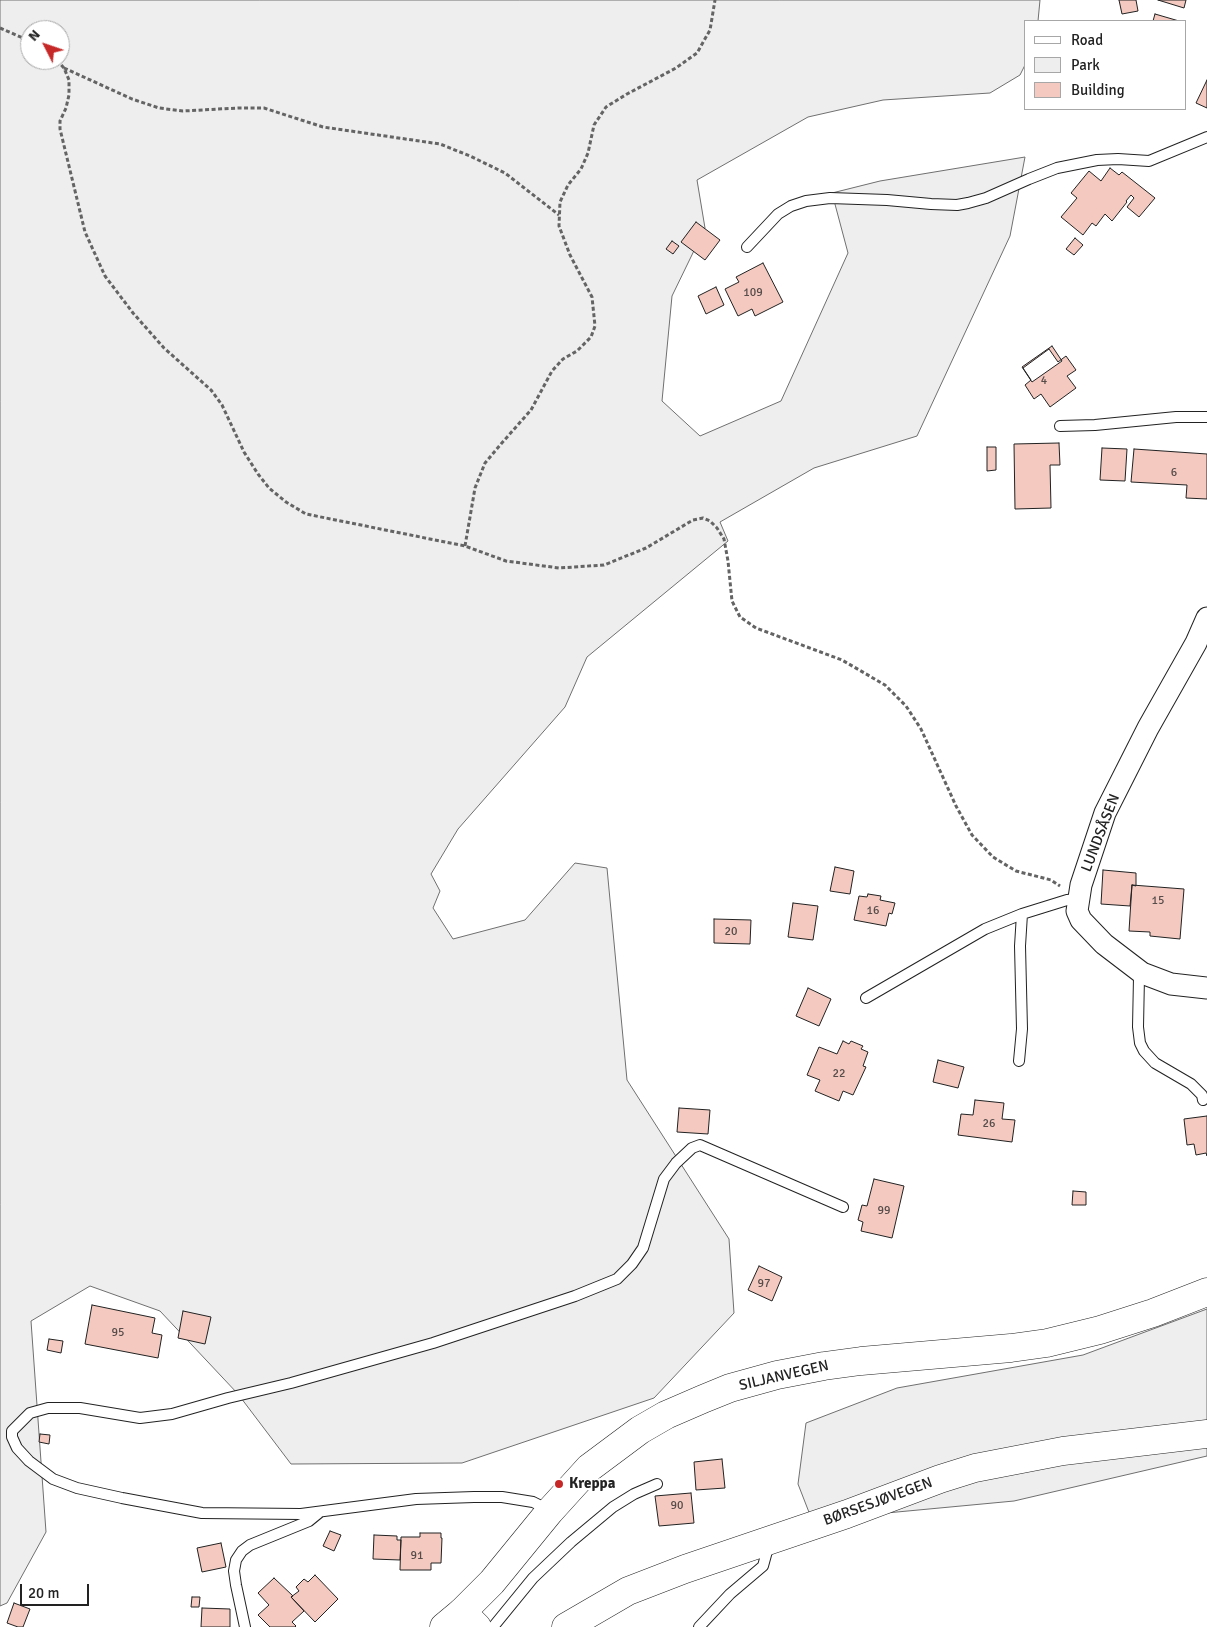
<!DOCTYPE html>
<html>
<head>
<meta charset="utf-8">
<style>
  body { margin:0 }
  #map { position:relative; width:1207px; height:1627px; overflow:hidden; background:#fff; font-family:Signika,sans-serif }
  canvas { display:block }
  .legend { position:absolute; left:1024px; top:20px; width:162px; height:90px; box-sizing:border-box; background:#fff; border:1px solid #a7a7a7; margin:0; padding:6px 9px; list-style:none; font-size:15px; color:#222 }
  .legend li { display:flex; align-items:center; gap:10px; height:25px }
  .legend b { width:25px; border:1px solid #a7a7a7 }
  .north { position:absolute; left:20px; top:20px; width:50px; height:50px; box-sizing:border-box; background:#fff; border:1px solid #a7a7a7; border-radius:50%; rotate:311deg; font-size:14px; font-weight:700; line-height:20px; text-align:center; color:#222 }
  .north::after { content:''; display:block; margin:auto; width:18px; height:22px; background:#c62828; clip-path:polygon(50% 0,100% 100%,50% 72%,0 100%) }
  .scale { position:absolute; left:20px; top:1584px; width:69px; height:22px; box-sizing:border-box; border:2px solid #222; border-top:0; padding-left:6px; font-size:15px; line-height:18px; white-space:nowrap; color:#222; -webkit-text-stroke:4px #fff; paint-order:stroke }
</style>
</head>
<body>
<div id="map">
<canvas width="1207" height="1627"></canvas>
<ul class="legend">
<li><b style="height:6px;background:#fff"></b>Road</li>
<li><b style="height:14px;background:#eee"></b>Park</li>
<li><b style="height:14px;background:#f3c9c0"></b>Building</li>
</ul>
<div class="north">N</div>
<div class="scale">20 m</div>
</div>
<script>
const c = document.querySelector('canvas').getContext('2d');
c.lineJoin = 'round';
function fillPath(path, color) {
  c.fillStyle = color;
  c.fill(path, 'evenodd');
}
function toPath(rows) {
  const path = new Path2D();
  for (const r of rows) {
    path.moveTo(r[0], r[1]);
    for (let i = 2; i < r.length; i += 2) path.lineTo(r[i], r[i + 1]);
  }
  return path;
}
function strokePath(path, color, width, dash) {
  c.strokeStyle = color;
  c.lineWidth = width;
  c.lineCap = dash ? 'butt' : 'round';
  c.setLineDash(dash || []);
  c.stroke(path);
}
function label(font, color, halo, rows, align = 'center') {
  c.font = font + ' Signika,sans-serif';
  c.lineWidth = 4;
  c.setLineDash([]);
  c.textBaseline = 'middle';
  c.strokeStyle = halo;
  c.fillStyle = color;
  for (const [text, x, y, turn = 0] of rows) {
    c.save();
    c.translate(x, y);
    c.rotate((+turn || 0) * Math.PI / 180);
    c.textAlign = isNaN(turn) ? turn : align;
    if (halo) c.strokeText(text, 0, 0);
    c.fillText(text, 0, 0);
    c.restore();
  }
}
const green = toPath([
  [0,0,1040,0,1038,21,1026,21,1026,63,1020,75,990,93,883,100,808,117,697,180,705,228,672,296,662,401,700,436,781,401,848,253,832,193,880,181,1025,157,1010,236,917,436,814,468,720,522,728,541,587,657,565,707,458,829,431,874,440,891,433,908,453,939,525,920,575,863,607,868,627,1080,729,1239,734,1313,654,1398,462,1463,291,1464,238,1394,160,1311,90,1286,31,1321,46,1532,7,1603,0,1606,0,0],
  [30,30,60,30,60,60,30,60,30,30],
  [1207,1309,1207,1456,1014,1501,812,1520,798,1484,806,1423,897,1388,1083,1355,1207,1309]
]);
const building = toPath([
  [1119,0,1136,0,1138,11,1122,14,1119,0],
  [1158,0,1186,0,1184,8,1158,0],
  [1155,14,1179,21,1153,21,1155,14],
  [1207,80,1207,108,1196,103,1207,80],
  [1110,168,1119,175,1122,172,1155,198,1139,217,1127,207,1134,198,1131,195,1126,201,1127,202,1112,221,1105,214,1096,226,1092,223,1083,235,1061,217,1077,198,1071,193,1089,171,1101,181,1110,168],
  [696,222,720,240,705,260,681,242,696,222],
  [1075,238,1083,245,1074,255,1066,249,1075,238],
  [672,241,679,246,673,254,666,249,672,241],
  [763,263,783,302,755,316,752,309,738,316,725,289,739,282,736,277,763,263],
  [716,287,724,305,706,314,698,296,716,287],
  [1052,346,1062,361,1032,382,1022,367,1052,346],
  [1049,349,1058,362,1066,356,1076,370,1067,376,1076,388,1050,407,1041,394,1034,399,1025,385,1031,380,1023,368,1049,349],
  [1059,443,1060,465,1050,465,1051,508,1015,509,1014,444,1059,443],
  [987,447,996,447,996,470,987,471,987,447],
  [1102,448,1127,449,1125,481,1100,480,1102,448],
  [1134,449,1207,454,1207,499,1186,498,1187,485,1131,482,1134,449],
  [835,867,854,871,850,894,830,891,835,867],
  [1103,870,1136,873,1136,886,1132,885,1130,906,1101,904,1103,870],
  [1132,885,1184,889,1180,939,1150,936,1150,932,1129,931,1132,885],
  [868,894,881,896,880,900,895,903,892,914,889,913,886,926,854,920,859,896,867,897,868,894],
  [793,903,818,906,813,940,788,937,793,903],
  [714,919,751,920,750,944,714,943,714,919],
  [808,988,831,999,819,1026,796,1016,808,988],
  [843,1041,849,1044,851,1041,863,1046,861,1049,868,1052,863,1066,866,1067,853,1095,843,1091,839,1101,815,1091,820,1080,807,1075,819,1047,837,1054,843,1041],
  [938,1060,964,1067,958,1088,933,1082,938,1060],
  [975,1100,1004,1103,1002,1119,1015,1120,1012,1142,958,1135,961,1114,973,1115,975,1100],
  [679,1108,710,1110,708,1134,677,1132,679,1108],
  [1207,1116,1207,1156,1206,1153,1196,1155,1194,1144,1187,1145,1184,1119,1207,1116],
  [874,1179,904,1186,892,1238,861,1231,863,1222,858,1220,862,1205,867,1206,874,1179],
  [1073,1191,1086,1192,1086,1205,1072,1205,1073,1191],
  [759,1266,782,1277,772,1301,748,1290,759,1266],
  [92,1305,155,1318,152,1333,162,1335,158,1358,85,1344,92,1305],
  [183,1311,211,1317,205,1344,178,1338,183,1311],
  [49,1339,63,1341,61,1353,47,1350,49,1339],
  [40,1434,50,1435,49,1444,39,1442,40,1434],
  [722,1459,725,1488,696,1490,694,1462,722,1459],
  [691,1493,694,1523,659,1526,655,1496,691,1493],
  [330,1531,341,1535,334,1551,323,1546,330,1531],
  [420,1533,441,1533,441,1538,442,1538,441,1563,431,1563,431,1570,400,1570,401,1537,420,1537,420,1533],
  [374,1535,397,1536,397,1540,401,1540,400,1560,373,1559,374,1535],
  [221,1543,226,1567,202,1572,197,1548,221,1543],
  [315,1575,338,1599,315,1622,291,1597,299,1591,296,1587,304,1579,308,1582,315,1575],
  [274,1578,293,1596,291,1597,304,1611,292,1622,296,1626,295,1627,270,1627,258,1615,269,1605,258,1593,274,1578],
  [192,1597,200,1597,199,1607,191,1607,192,1597],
  [14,1603,30,1609,23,1627,18,1627,7,1623,14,1603],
  [202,1608,230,1609,230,1627,201,1627,202,1608]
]);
const path = toPath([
  [0,28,30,41],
  [57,60,64,68,69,80,69,95,66,108,60,121,60,129,85,232,105,276,133,313,164,348,211,390,222,405,244,452,258,474,269,488,286,502,306,514,465,546,506,561,559,568,604,565,646,548,693,520,703,518,710,521,717,528,724,539,728,561,732,601,740,617,756,628,842,660,885,685,906,706,921,729,956,806,972,835,993,857,1016,871,1051,880,1060,886],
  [64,68,132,99,159,108,183,111,238,108,264,108,323,127,440,144,470,156,505,173,559,215],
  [465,546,475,488,485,463,501,444,531,410,552,371,563,359,577,351,591,337,595,326,592,297,570,255,559,226,560,202,568,185,581,169,588,153,594,125,606,107,627,94,676,68,697,53,710,30,715,0]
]);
const lane = toPath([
  [747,247,778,214,791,206,806,201,830,198,887,200,931,204,957,205,968,203,986,198,1029,179,1057,168,1097,160,1118,159,1149,161,1207,137],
  [1060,426,1095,425,1176,417,1207,417],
  [1142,973,1139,977,1138,1027,1140,1043,1144,1051,1155,1063,1191,1084,1202,1095,1203,1100],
  [866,998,985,929,1022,914,1067,900,1079,899],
  [1019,1061,1022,1029,1020,946,1022,914],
  [549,1510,533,1502,502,1497,474,1497,416,1499,301,1514,202,1513,122,1498,77,1488,53,1479,29,1461,17,1448,12,1437,12,1431,30,1413,48,1408,80,1408,140,1418,172,1414,228,1398,291,1383,433,1343,575,1296,617,1279,632,1264,643,1248,664,1179,676,1163,692,1148,700,1145,843,1207],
  [245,1627,236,1585,234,1571,236,1560,242,1551,250,1545,309,1521,320,1512],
  [493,1627,533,1578,571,1542,613,1507,634,1494,657,1484],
  [699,1627,730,1594,763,1566,769,1544]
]);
const street = toPath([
  [1207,618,1196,643,1148,728,1105,813,1081,885,1077,911,1081,920,1104,944,1142,973,1171,984,1207,988]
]);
const secondary = toPath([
  [462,1612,477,1627],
  [566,1627,628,1591,685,1569,847,1514,940,1479,975,1468,1063,1451,1207,1434]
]);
const primary = toPath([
  [444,1627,462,1612,492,1582,550,1511,589,1468,640,1430,666,1415,703,1399,730,1388,777,1375,824,1366,861,1361,1011,1348,1047,1343,1100,1330,1153,1313,1207,1292]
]);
const markers = [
  [559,1484,5,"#c62828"]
];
const numberNames = [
  ["109",753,293],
  ["4",1044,381],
  ["6",1174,473],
  ["15",1158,901],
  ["16",873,911],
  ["20",731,932],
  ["22",839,1074],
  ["26",989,1124],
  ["99",884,1211],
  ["97",764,1284],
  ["95",118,1333],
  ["90",677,1506],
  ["91",417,1556]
];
const streetNames = [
  ["LUNDSÅSEN",1101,833,-69],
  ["SILJANVEGEN",784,1376,-13],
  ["BØRSESJØVEGEN",878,1502,-20]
];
const poiNames = [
  ["Kreppa",569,1484]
];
fillPath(green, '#eee');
strokePath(green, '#6f6f6f', 1);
fillPath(building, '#f3c9c0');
strokePath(building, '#222', 1);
strokePath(lane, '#222', 12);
strokePath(street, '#222', 23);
strokePath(secondary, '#222', 29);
strokePath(primary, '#222', 29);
strokePath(path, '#646464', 3, [4, 2.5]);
strokePath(lane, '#fff', 10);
strokePath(street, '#fff', 21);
strokePath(secondary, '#fff', 28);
strokePath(primary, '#fff', 28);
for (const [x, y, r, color] of markers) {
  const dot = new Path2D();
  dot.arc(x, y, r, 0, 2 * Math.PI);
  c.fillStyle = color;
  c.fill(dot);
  strokePath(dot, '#fff', 2);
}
label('12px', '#564c4a', null, numberNames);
label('15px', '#222', '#fff', streetNames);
label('bold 15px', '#222', '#fff', poiNames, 'left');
</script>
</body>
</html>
